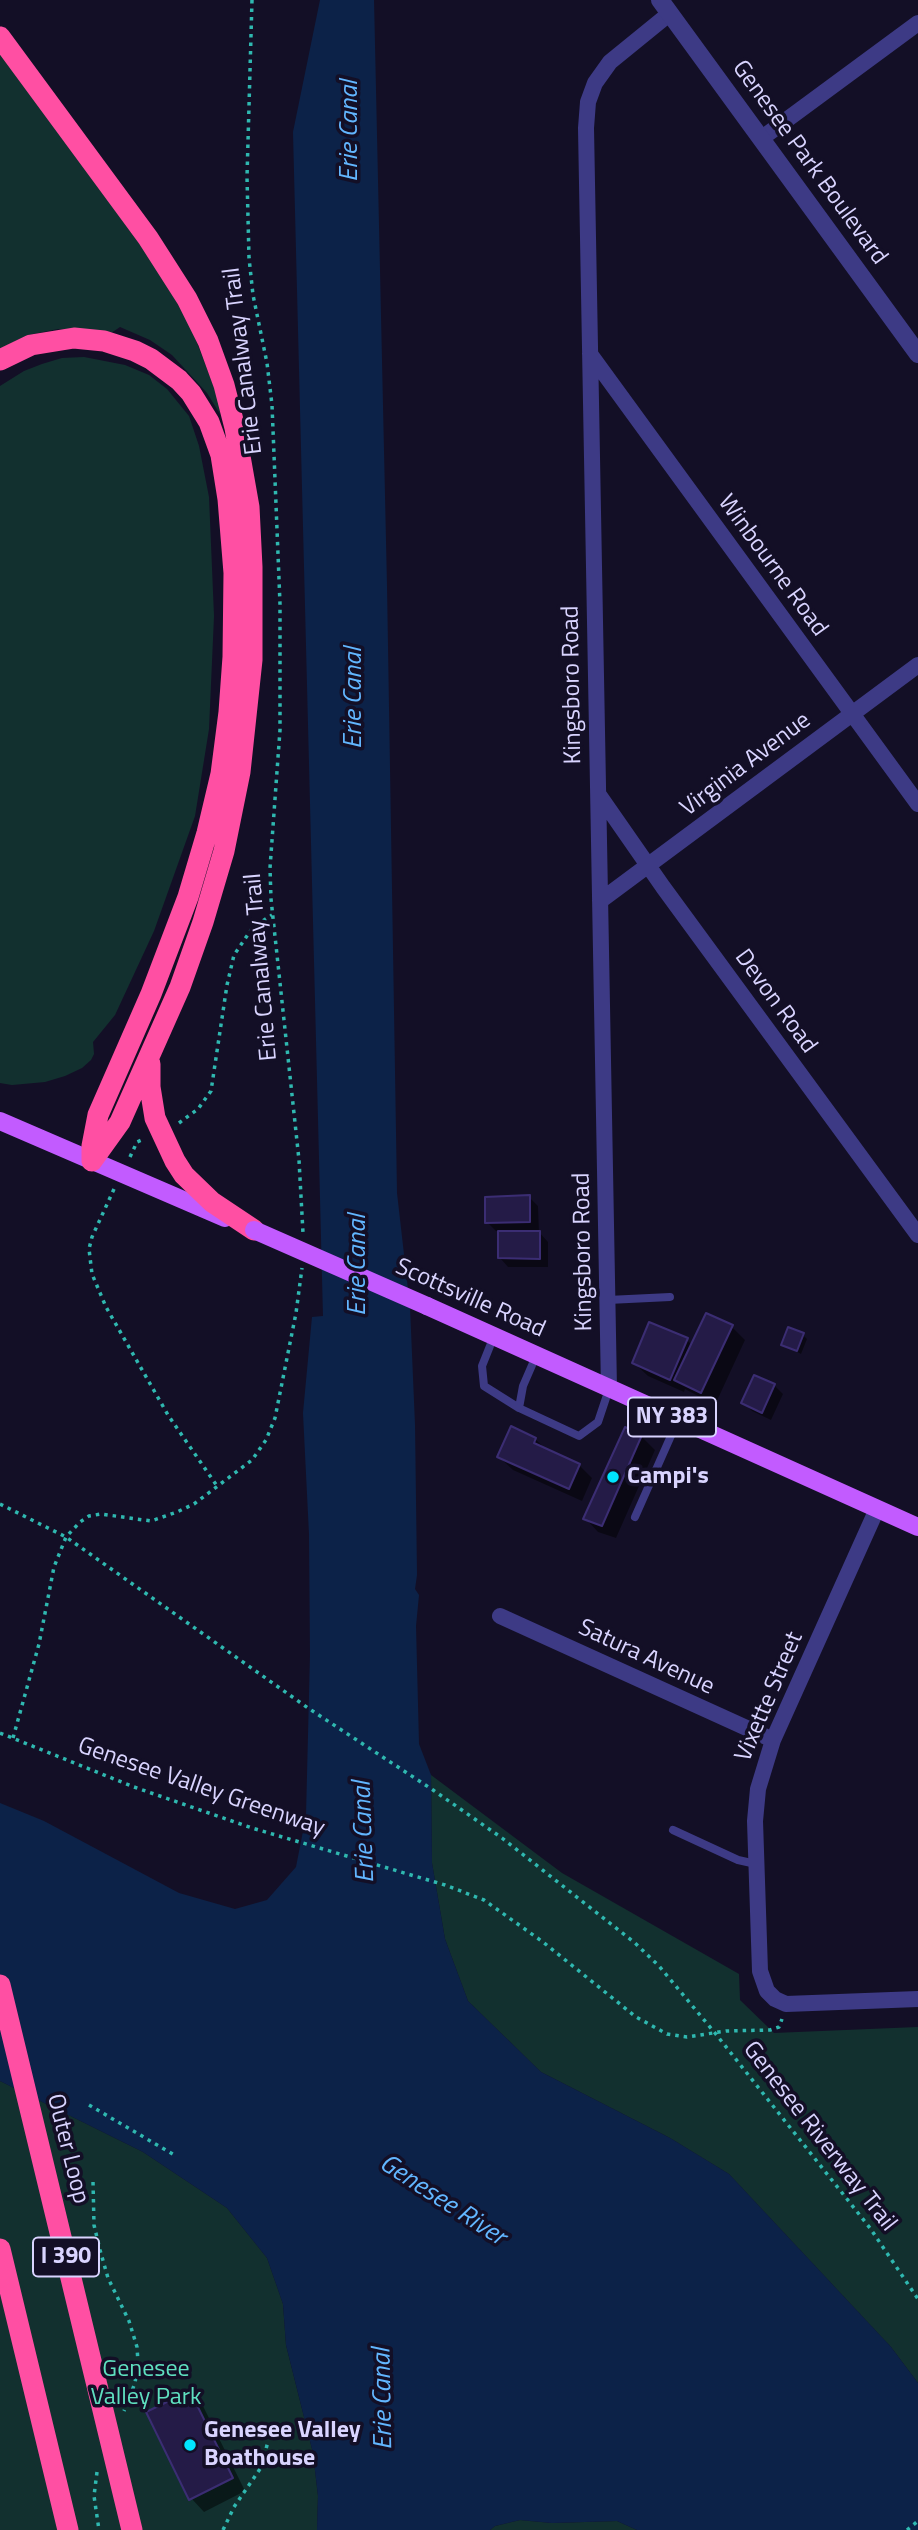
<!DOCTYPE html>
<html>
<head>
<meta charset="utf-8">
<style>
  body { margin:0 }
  canvas { display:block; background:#130f26 }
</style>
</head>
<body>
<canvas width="918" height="2530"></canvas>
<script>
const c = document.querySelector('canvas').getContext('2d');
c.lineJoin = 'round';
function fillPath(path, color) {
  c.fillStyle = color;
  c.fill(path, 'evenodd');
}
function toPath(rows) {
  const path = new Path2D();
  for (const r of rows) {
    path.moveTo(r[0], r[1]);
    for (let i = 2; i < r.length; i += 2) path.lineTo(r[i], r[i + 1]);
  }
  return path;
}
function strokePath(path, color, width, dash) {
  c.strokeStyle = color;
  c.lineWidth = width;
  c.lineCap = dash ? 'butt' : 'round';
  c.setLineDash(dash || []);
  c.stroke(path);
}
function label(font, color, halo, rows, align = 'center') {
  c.font = font + ' "Titillium Web",sans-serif';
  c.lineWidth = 7;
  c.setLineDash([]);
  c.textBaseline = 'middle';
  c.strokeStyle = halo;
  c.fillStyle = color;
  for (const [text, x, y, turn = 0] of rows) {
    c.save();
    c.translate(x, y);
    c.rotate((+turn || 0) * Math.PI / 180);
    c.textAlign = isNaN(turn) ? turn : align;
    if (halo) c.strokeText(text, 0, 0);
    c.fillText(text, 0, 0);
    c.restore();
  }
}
const green = toPath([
  [0,53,150,258,170,290,192,330,219,400,220,414,207,393,172,355,150,340,120,327,111,333,58,329,28,335,0,349],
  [84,357,125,365,149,375,167,389,189,416,199,446,209,497,214,616,209,729,195,816,154,931,115,1015,93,1042,94,1054,91,1060,82,1068,65,1076,45,1082,12,1085,0,1083,0,386,24,371,42,364,62,358],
  [431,1775,562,1873,739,1974,740,2000,774,2033,918,2027,918,2383,891,2347,729,2174,670,2138,541,2072,468,2001,445,1939,432,1863],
  [0,2081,143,2152,227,2208,267,2258,283,2304,286,2345,313,2453,318,2496,317,2530,0,2530],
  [520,2520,552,2523,617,2521,637,2530,490,2530,495,2526]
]);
const water = toPath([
  [320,0,374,0,387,586,397,1193,410,1307,415,1425,417,1575,415,1589,419,1595,416,1626,419,1744,431,1775,432,1863,445,1939,468,2001,541,2072,670,2138,729,2174,891,2347,918,2383,918,2530,637,2530,617,2521,552,2523,520,2520,495,2526,490,2530,317,2530,318,2496,313,2453,286,2345,283,2304,267,2258,227,2208,143,2152,0,2081,0,1803,44,1821,179,1893,235,1909,267,1900,296,1867,306,1816,310,1655,309,1534,303,1413,312,1317,323,1316,293,132]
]);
const shadow = toPath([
  [529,1197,538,1206,539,1232,548,1242,548,1267,508,1267,500,1258,499,1231,496,1231,487,1222],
  [732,1327,745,1340,715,1405,685,1389,684,1392,648,1376,634,1363,687,1340,692,1345],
  [803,1335,807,1339,801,1354,783,1344],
  [774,1385,783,1394,771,1420,752,1411,744,1403],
  [641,1436,655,1450,616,1538,598,1532,585,1518],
  [535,1439,548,1451,579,1465,592,1478,582,1501,513,1470,499,1457],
  [189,2393,203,2406,245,2491,204,2512,191,2498]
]);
const building = toPath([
  [530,1195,530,1222,485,1223,485,1197,530,1195],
  [498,1231,540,1231,540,1259,498,1258,498,1231],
  [706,1313,733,1325,701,1393,674,1380,706,1313],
  [649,1322,688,1338,670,1380,632,1363,649,1322],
  [788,1327,804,1333,797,1351,781,1345,788,1327],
  [754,1375,775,1384,762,1413,741,1403,754,1375],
  [511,1426,536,1438,534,1443,580,1464,569,1489,497,1457,511,1426],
  [625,1427,642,1435,602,1526,583,1519,625,1427],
  [190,2391,233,2478,189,2500,146,2412,190,2391]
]);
const path = toPath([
  [252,0,247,177,249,258,253,295,267,363,272,405,280,604,280,730,270,868,271,899,299,1160,303,1233],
  [179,1123,198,1109,211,1091,227,985,234,955,253,927,272,915],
  [130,1157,137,1142,144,1139],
  [114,1189,92,1237,89,1249,92,1274,106,1307,168,1415,217,1486],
  [0,1504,66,1537,308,1708,433,1790,502,1838,635,1943,659,1966,715,2033,870,2228,918,2299],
  [0,1733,134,1787,252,1828,445,1885,484,1900,543,1942,636,2017,667,2034,687,2037,726,2031,770,2030,779,2027,782,2019],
  [13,1738,39,1644,54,1567,66,1537,80,1522,89,1516,101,1514,151,1521,177,1512,194,1504,252,1460,266,1440,275,1418,296,1313,302,1268],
  [89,2105,176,2156],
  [93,2182,94,2225,100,2250,108,2278,129,2321,137,2347,138,2362,135,2383,124,2411],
  [97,2472,94,2496,99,2530],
  [223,2530,234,2507,262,2466,268,2441],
  [907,2530,918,2521]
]);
const service = toPath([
  [608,1300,670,1297],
  [494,1336,482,1366,484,1386,519,1408],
  [536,1356,523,1386,519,1408,579,1436,598,1422,609,1389],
  [635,1517,678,1420],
  [673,1830,738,1860,756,1864]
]);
const minor = toPath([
  [762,138,918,23],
  [590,354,918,804],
  [599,795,663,887,918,1235],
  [600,901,918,665],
  [609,1389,586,128,588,102,595,83,610,62,669,14],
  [877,1509,773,1740,758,1789,755,1821,760,1971,767,1991,775,1999,786,2004,918,1999],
  [500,1616,773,1740]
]);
const tertiary = toPath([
  [660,0,918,354]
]);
const primary = toPath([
  [0,1121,225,1218],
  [427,1306,918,1527]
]);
const motorway = toPath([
  [0,37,148,238,187,299,208,341,224,385,235,428,249,507,252,567,252,660,240,772,224,851,203,922,180,987,120,1122,92,1161],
  [0,360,31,345,74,338,104,341,135,351,151,359,179,380,191,393,209,422,221,455,228,499,234,573,233,657,229,712,221,774,207,833,188,897,151,994,98,1115,92,1146,92,1161],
  [150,1064,150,1087,155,1118,175,1161,184,1175,212,1202,254,1230],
  [0,2249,68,2530]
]);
const primaryBridge = toPath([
  [254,1230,427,1306]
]);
const motorwayBridge = toPath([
  [0,1985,132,2530]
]);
const markers = [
  [613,1477,7,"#00e5ff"],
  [190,2445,7,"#00e5ff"]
];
const shields = [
  [672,1417,88],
  [66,2257,66]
];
const shieldNames = [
  ["NY 383",672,1417],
  ["I 390",66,2257]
];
const streetNames = [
  ["Genesee Park Boulevard",809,163,54],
  ["Erie Canalway Trail",244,361,-97],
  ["Winbourne Road",772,566,54],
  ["Kingsboro Road",573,685,-91],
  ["Virginia Avenue",746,765,-37],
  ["Erie Canalway Trail",262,967,-95],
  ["Devon Road",775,1002,54],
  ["Kingsboro Road",584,1252,-91],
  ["Scottsville Road",470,1299,24],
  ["Satura Avenue",646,1658,25],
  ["Vixette Street",770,1697,-67],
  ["Genesee Valley Greenway",201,1788,19],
  ["Genesee Riverway Trail",819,2137,52],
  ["Outer Loop",67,2149,76]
];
const poiNames = [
  ["Campi's",627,1477],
  ["Genesee Valley",204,2431],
  ["Boathouse",204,2459]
];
const parkNames = [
  ["Genesee",146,2370],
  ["Valley Park",146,2398]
];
const waterNames = [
  ["Erie Canal",351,131,-90],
  ["Erie Canal",355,698,-90],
  ["Erie Canal",359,1265,-90],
  ["Erie Canal",365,1832,-92],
  ["Genesee River",442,2201,33],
  ["Erie Canal",384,2399,-91]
];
fillPath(green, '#12302f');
fillPath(water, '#0c2248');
fillPath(shadow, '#0007');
fillPath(building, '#241b47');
strokePath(building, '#3b2d73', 2);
strokePath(path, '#2fb8b0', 3.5, [3.5, 5]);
strokePath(service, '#3d3a85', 8);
strokePath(minor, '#3d3a85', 16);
strokePath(tertiary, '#3d3a85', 18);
strokePath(primary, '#c25bff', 18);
strokePath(motorway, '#ff4fa3', 21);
strokePath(primaryBridge, '#c25bff', 18);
strokePath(motorwayBridge, '#ff4fa3', 21);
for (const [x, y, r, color] of markers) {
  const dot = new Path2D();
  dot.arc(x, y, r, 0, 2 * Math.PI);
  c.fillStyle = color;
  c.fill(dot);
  strokePath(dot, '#130f26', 2.5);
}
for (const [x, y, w] of shields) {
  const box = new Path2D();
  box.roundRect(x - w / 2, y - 19.5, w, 39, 5);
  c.fillStyle = '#130f26';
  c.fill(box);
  strokePath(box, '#d9d4ff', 2);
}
label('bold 23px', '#d9d4ff', null, shieldNames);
label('24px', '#d9d4ff', '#130f26', streetNames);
label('bold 24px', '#d9d4ff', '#130f26', poiNames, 'left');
label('24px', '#5fe0c0', '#130f26', parkNames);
label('italic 26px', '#62b6ff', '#130f26', waterNames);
</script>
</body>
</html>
